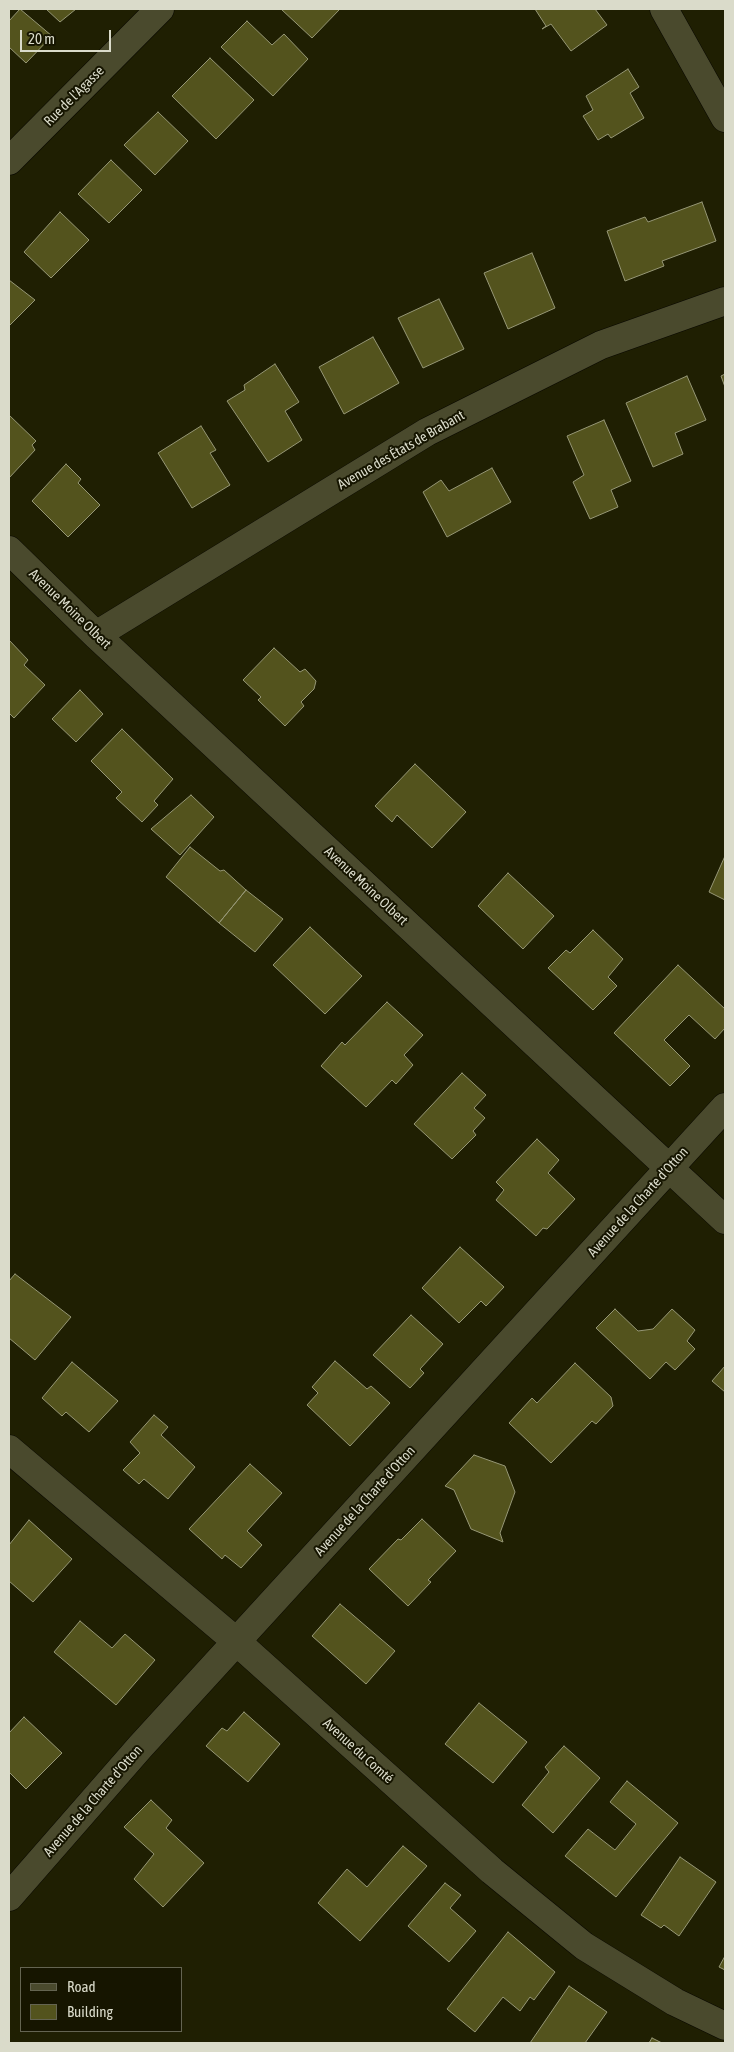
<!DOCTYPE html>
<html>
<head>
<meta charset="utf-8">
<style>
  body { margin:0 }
  #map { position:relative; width:734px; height:2052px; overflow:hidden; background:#1f1f02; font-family:"Asap Condensed",sans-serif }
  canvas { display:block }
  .frame { position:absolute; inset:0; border:10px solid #dadbca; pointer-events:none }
  .legend { position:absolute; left:20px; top:1967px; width:162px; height:65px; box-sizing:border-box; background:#161500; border:1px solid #646451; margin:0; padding:6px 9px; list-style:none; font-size:15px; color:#dadbca }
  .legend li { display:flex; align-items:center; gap:10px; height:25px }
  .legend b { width:25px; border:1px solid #646451 }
  .scale { position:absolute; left:20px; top:30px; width:91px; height:22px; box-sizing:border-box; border:2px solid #dadbca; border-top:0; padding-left:6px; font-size:15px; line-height:18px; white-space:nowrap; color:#dadbca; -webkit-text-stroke:4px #161500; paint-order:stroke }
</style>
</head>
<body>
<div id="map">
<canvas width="734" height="2052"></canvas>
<div class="frame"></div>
<ul class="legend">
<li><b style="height:6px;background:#4a4a2d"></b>Road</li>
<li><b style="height:14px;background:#53531d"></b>Building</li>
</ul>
<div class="scale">20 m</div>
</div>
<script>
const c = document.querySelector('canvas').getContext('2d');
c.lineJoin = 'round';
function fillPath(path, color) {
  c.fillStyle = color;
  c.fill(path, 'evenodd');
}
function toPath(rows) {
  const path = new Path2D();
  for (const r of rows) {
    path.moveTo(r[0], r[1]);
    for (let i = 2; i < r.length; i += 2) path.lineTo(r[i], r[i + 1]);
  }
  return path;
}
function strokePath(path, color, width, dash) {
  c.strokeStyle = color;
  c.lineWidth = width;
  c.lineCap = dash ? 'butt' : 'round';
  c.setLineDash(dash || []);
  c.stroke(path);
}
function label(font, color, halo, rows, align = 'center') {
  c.font = font + ' "Asap Condensed",sans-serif';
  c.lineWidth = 4;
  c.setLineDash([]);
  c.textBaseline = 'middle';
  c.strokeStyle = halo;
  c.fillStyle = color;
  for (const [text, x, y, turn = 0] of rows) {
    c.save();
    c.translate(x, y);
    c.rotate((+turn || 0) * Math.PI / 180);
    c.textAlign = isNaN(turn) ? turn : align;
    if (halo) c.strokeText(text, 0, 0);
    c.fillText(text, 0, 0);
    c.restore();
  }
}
const building = toPath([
  [20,9,52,36,26,63,9,47,9,21,20,9],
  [46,9,76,9,60,22,46,9],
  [281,9,338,9,339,10,312,38,281,9],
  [535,9,595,9,607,25,571,51,551,24,542,29,546,26,535,9],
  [247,21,272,45,284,34,308,59,273,96,221,47,247,21],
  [210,58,254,100,216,139,172,96,210,58],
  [628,69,639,87,630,93,644,118,611,138,608,134,598,140,583,116,593,110,586,96,628,69],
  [158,112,188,141,155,175,124,145,158,112],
  [111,160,142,190,109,223,78,194,111,160],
  [702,202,716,241,662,261,664,266,625,281,607,231,645,217,648,222,702,202],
  [60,212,89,240,51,278,24,252,60,212],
  [532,253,555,308,508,329,484,273,532,253],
  [9,280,35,300,9,326,9,280],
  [439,299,464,349,423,368,398,318,439,299],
  [373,337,399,383,344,414,319,367,373,337],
  [275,364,299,402,285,411,302,440,268,462,227,401,245,390,244,385,275,364],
  [725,374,725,387,721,376,725,374],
  [687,376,706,420,675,433,683,454,653,467,626,403,687,376],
  [9,415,36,441,32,445,35,450,9,478,9,415],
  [604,420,631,481,611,490,618,507,590,519,573,482,584,475,567,436,604,420],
  [201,426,216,450,210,453,230,485,192,508,158,453,201,426],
  [66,464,81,479,78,483,100,505,68,537,32,501,66,464],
  [492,468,511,502,447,537,423,492,441,480,449,491,492,468],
  [9,640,28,660,24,665,45,685,14,718,9,713,9,640],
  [274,648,300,672,305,669,316,681,314,689,301,702,304,706,285,726,258,700,261,697,243,680,274,648],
  [80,690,103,714,76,742,52,719,80,690],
  [122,729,173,779,154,801,158,805,142,822,116,798,122,792,91,761,122,729],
  [415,764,466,812,432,848,397,815,392,822,375,806,415,764],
  [191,795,214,817,180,855,151,829,191,795],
  [190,847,220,871,224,870,246,890,219,923,166,877,190,847],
  [725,856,725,900,709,892,725,856],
  [508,873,554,916,523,949,478,906,508,873],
  [246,890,283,919,255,952,219,923,246,890],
  [310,927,362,976,325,1014,273,965,310,927],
  [593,930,623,959,608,977,617,986,593,1010,548,968,566,950,570,953,593,930],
  [678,965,725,1009,725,1028,715,1039,689,1015,664,1040,690,1066,670,1086,614,1033,678,965],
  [387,1002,423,1035,404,1055,413,1065,396,1084,392,1080,366,1107,321,1066,342,1042,345,1045,387,1002],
  [462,1073,486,1095,474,1108,485,1118,473,1131,476,1135,452,1159,414,1124,462,1073],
  [537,1139,559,1160,548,1173,575,1199,547,1229,543,1228,536,1236,496,1200,504,1190,496,1182,537,1139],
  [460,1247,504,1287,486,1306,481,1301,459,1323,422,1288,460,1247],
  [15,1274,71,1317,35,1360,9,1338,9,1281,15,1274],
  [615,1309,638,1331,653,1329,672,1309,695,1330,687,1341,695,1349,675,1370,666,1362,650,1379,596,1328,615,1309],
  [411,1315,443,1344,420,1369,424,1373,410,1388,373,1355,411,1315],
  [335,1361,367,1389,371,1386,390,1403,350,1446,307,1405,318,1393,312,1387,335,1361],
  [72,1362,118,1401,89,1432,66,1412,62,1416,42,1398,72,1362],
  [575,1363,611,1397,613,1406,596,1424,592,1421,551,1463,509,1423,532,1398,537,1403,575,1363],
  [725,1366,725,1392,712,1381,725,1366],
  [154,1415,168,1427,161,1435,195,1467,168,1499,144,1479,139,1484,123,1470,140,1453,130,1442,154,1415],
  [474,1455,505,1466,515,1492,500,1533,503,1542,471,1529,454,1490,445,1486,474,1455],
  [250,1464,282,1493,247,1531,262,1545,241,1568,225,1555,222,1559,189,1529,250,1464],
  [422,1519,456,1551,428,1580,431,1582,408,1606,369,1569,398,1539,401,1540,422,1519],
  [29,1520,72,1559,33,1602,9,1581,9,1545,29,1520],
  [340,1604,395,1651,366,1684,312,1636,340,1604],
  [80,1621,112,1648,125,1634,155,1660,116,1705,54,1652,80,1621],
  [479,1703,527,1742,493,1783,445,1744,479,1703],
  [244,1712,280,1744,248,1782,206,1746,222,1728,227,1731,244,1712],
  [24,1717,62,1753,26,1789,9,1772,9,1733,24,1717],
  [564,1746,600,1778,553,1833,522,1805,549,1772,545,1767,564,1746],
  [627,1781,678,1823,616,1897,565,1856,588,1829,615,1850,636,1824,610,1802,627,1781],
  [151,1800,172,1820,166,1828,204,1863,163,1907,134,1879,154,1854,124,1827,151,1800],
  [403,1846,427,1866,360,1941,318,1903,347,1869,367,1887,403,1846],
  [680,1857,716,1882,679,1936,664,1925,661,1928,641,1915,680,1857],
  [445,1883,461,1895,450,1908,476,1931,449,1962,408,1926,445,1883],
  [508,1932,555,1972,534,2000,530,1997,520,2011,503,1997,475,2032,447,2009,508,1932],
  [725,1956,725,1970,719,1967,725,1956],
  [569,1986,607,2012,585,2043,530,2043,569,1986],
  [652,2038,662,2043,649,2043,652,2038]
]);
const minor = toPath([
  [664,9,725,118],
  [9,161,160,9],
  [9,550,96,635,725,1220],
  [96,635,427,432,601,345,725,301],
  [9,1449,237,1642,492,1871,584,1946,675,2002,725,2026],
  [9,1897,140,1747,725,1107]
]);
const streetNames = [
  ["Rue de l'Agasse",74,96,-45],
  ["Avenue des États de Brabant",401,450,-30],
  ["Avenue Moine Olbert",70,609,44],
  ["Avenue Moine Olbert",366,886,43],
  ["Avenue de la Charte d'Otton",638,1202,-48],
  ["Avenue de la Charte d'Otton",365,1501,-48],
  ["Avenue du Comté",358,1751,42],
  ["Avenue de la Charte d'Otton",93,1801,-49]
];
fillPath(building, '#53531d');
strokePath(building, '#969776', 1);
strokePath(minor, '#090800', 29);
strokePath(minor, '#4a4a2d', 28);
label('14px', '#dadbca', '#161500', streetNames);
</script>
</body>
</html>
